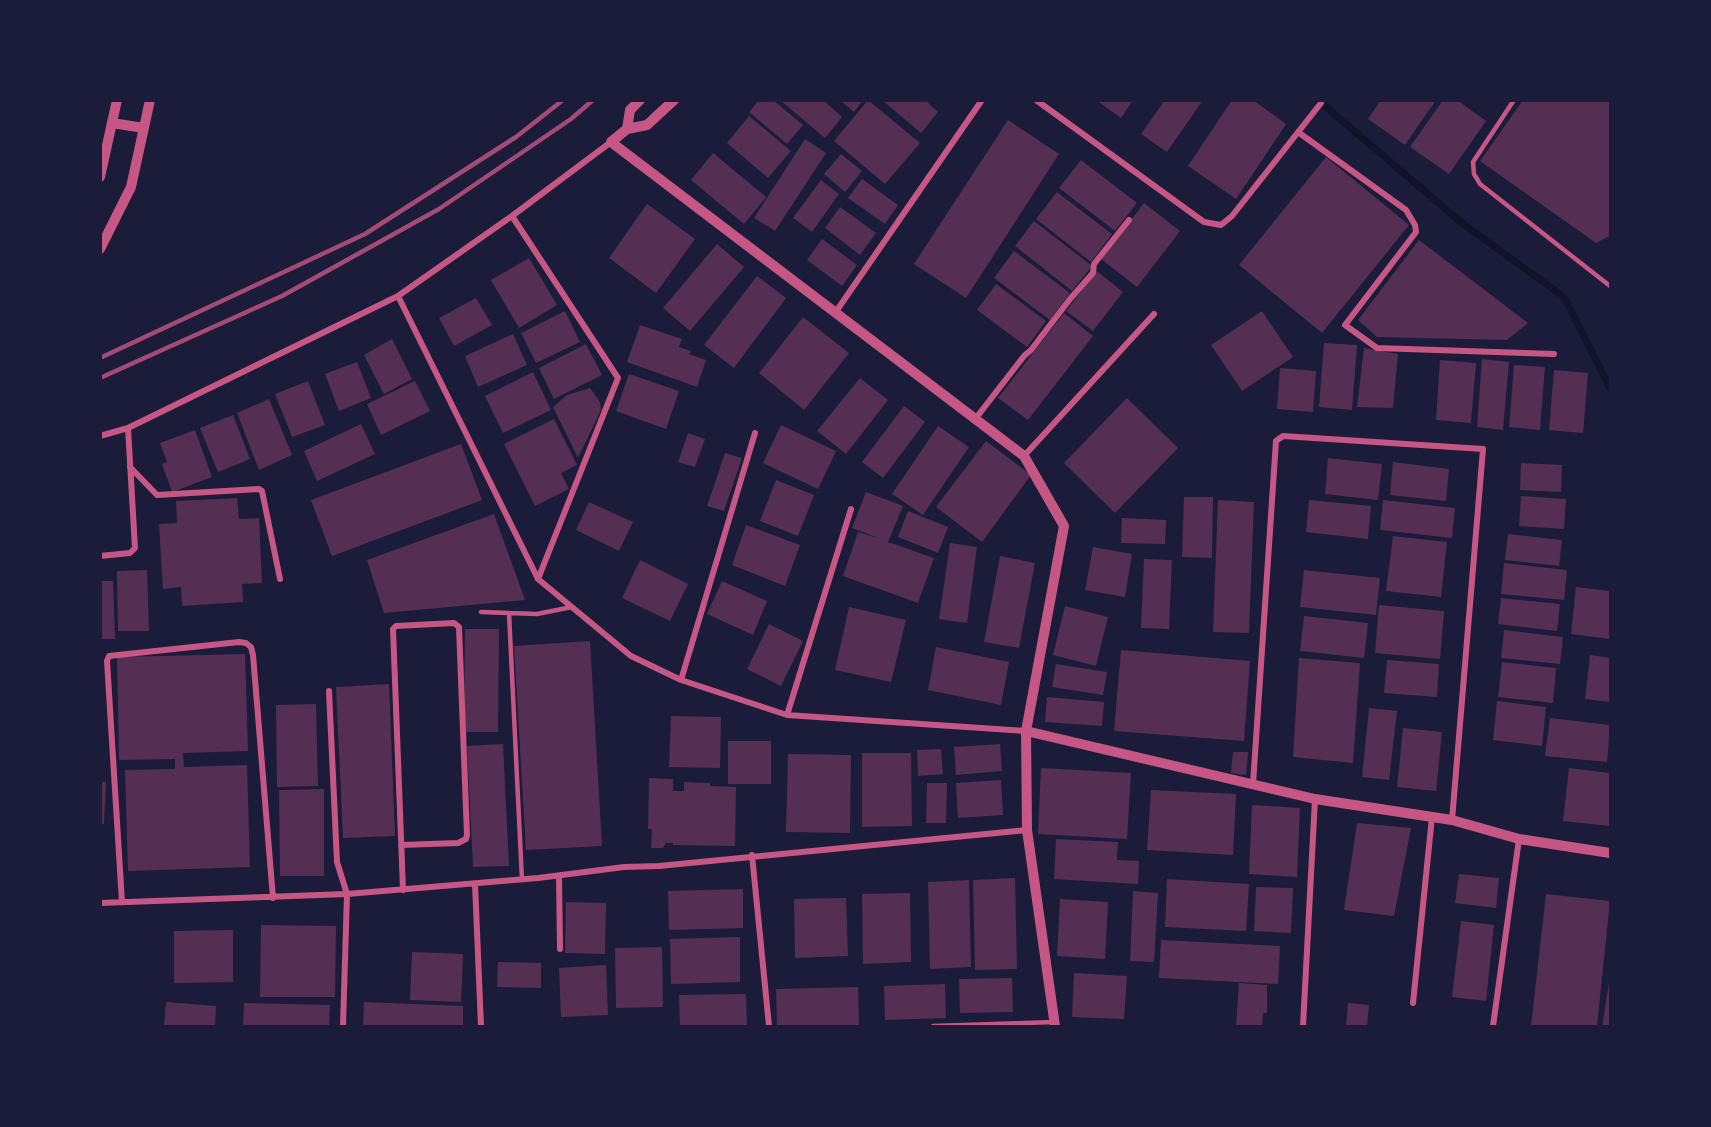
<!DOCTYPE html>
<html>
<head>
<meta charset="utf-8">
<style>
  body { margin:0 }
  #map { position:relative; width:1711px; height:1127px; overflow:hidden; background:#1b1b3a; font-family:Helvetica,sans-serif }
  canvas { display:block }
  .frame { position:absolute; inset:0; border:102px solid #1b1b3a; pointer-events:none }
</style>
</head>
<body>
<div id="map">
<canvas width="1711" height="1127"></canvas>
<div class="frame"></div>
</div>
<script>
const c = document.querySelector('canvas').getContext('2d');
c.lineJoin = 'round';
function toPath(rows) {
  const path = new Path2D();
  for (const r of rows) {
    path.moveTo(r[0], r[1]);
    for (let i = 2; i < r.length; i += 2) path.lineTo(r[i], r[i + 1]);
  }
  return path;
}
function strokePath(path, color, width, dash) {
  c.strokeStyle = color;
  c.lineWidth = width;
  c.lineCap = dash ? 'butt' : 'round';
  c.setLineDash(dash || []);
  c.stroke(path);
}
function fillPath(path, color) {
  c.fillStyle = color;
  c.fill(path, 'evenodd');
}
const stream = toPath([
  [1318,100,1462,223,1564,297,1610,388]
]);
const building = toPath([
  [759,100,773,100,803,125,787,144,749,112],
  [780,100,823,100,842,117,825,138],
  [840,100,863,100,854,112],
  [868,100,920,143,885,184,834,141],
  [882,100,925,100,938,112,921,133],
  [1096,100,1133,100,1121,118],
  [1165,100,1203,100,1167,152,1141,134],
  [1232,100,1253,100,1286,124,1236,199,1188,166],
  [1381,100,1436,100,1405,145,1368,119],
  [1443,100,1457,100,1486,121,1449,174,1410,147],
  [1523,100,1610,100,1610,236,1596,243,1480,161],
  [749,116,791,151,768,178,727,143],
  [1008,120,1059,154,966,298,914,264],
  [805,139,826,153,775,231,754,218],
  [713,153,766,197,744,224,691,180],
  [841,154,862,171,845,192,824,174],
  [1326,157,1409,225,1322,333,1239,265],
  [1081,160,1137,203,1115,231,1059,188],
  [862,179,898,205,885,224,848,198],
  [821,180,839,194,812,232,793,218],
  [1057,192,1112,234,1091,262,1036,219],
  [1144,203,1180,231,1137,287,1101,259],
  [647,204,695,239,656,293,609,258],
  [840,207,876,233,860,255,825,228],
  [1034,221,1092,266,1072,291,1015,246],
  [822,239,857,265,842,286,807,260],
  [1419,240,1528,323,1507,340,1377,337,1358,320],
  [717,244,744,267,690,331,663,308],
  [1014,251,1070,293,1050,320,994,278],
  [529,258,557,305,519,328,491,280],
  [1097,271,1123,292,1093,331,1066,311],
  [757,276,786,298,734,368,704,345],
  [996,284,1046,321,1027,347,977,310],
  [476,298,492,325,454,346,439,318],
  [565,311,580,342,536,363,521,333],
  [1262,311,1293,357,1242,391,1211,345],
  [1064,313,1093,336,1028,420,998,398],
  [803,317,849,353,804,410,759,373],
  [640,325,682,339,679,347,691,351,689,354,706,360,697,387,627,362],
  [513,334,527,365,478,387,465,356],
  [392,339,412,379,384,394,364,355],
  [1324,343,1357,345,1352,410,1319,407],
  [586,344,602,375,554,399,539,368],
  [1364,348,1398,354,1393,408,1357,407],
  [1482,359,1509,362,1503,430,1477,427],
  [1440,360,1476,363,1471,423,1436,420],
  [357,362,371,398,339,411,325,374],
  [1514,365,1545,367,1540,430,1509,427],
  [1280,368,1316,371,1313,412,1277,409],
  [1554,370,1588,373,1583,433,1549,430],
  [533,372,551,410,503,433,485,396],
  [629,374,679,391,666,429,616,411],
  [860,378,888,400,846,454,817,431],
  [308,381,325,425,292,437,275,394],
  [415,381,430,411,381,435,367,404],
  [590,388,600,402,601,410,578,458,553,407,567,395],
  [1127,398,1178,448,1115,513,1064,463],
  [269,399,292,455,259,470,237,413],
  [904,406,925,422,883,478,862,462],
  [233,415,250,459,218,472,200,428],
  [554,419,577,465,561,473,569,489,535,506,504,444],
  [361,424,375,454,317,481,304,451],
  [781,425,836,451,818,489,763,463],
  [938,426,969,447,923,515,892,494],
  [195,430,212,477,172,492,162,464,167,462,160,443],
  [688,433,705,439,695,467,678,462],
  [986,441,1031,475,982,542,936,507],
  [461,444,482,500,332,556,311,500],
  [725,453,742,458,724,511,707,506],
  [1328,458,1382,464,1378,500,1325,494],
  [1393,462,1449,469,1446,501,1390,495],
  [1521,463,1562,465,1561,492,1520,490],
  [776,480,814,495,798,536,760,521],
  [866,492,903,506,888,542,934,558,918,603,843,576,858,532,881,539,852,528],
  [1521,496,1566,499,1564,529,1519,526],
  [1184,497,1213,497,1212,558,1182,557],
  [237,498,239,519,259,518,262,583,242,584,243,602,182,606,181,587,163,589,159,524,177,523,176,501],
  [1218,500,1254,502,1249,633,1213,632],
  [1309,500,1371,506,1368,539,1306,532],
  [1383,500,1455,508,1452,538,1380,530],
  [589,502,633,522,619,551,576,530],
  [908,511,948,527,938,553,898,537],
  [494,514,525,600,384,613,367,560],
  [1122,518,1166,520,1165,544,1121,543],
  [746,525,800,545,785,586,732,565],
  [1508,534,1562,540,1559,566,1505,560],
  [1393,536,1447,542,1441,597,1386,591],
  [950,543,977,547,967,623,939,619],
  [1093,547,1132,554,1125,597,1085,590],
  [1000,556,1035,563,1019,648,984,642],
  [1144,559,1172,560,1169,629,1141,628],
  [640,560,688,584,670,621,622,598],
  [1504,563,1567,570,1564,600,1501,594],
  [147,570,149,631,118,631,117,571],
  [1304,570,1380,578,1376,615,1300,607],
  [100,581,113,581,115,639,100,639],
  [722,581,767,601,753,635,707,614],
  [1576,587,1610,591,1610,639,1571,634],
  [1501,598,1560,604,1557,631,1498,624],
  [1379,605,1444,611,1440,659,1375,653],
  [1065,606,1108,617,1096,666,1053,655],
  [849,607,906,620,891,682,835,670],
  [1304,616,1368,623,1364,658,1300,651],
  [769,624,803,641,781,686,747,669],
  [465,629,499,629,498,732,464,732],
  [1504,630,1563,637,1560,664,1501,658],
  [590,641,602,846,526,850,514,646],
  [936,647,1009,662,1001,705,928,690],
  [1121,650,1250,661,1244,741,1114,731],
  [245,654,248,751,183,753,184,767,247,765,250,867,128,871,125,770,175,769,175,759,119,760,117,657],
  [1590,655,1610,658,1610,702,1585,699],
  [1299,658,1360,663,1353,763,1293,757],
  [1387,660,1439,664,1437,697,1384,693],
  [1502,662,1556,668,1553,703,1498,697],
  [1056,664,1107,672,1103,695,1052,687],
  [389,684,395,836,343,838,336,687],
  [1047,697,1104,702,1102,726,1045,722],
  [1497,701,1546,707,1542,746,1493,740],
  [316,704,318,786,277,787,276,705],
  [1369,708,1397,711,1389,780,1362,777],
  [671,716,721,717,720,768,669,767],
  [1550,718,1610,725,1607,762,1545,756],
  [1403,728,1442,732,1436,791,1397,787],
  [728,741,771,741,771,784,728,784],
  [503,744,509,866,473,867,467,746],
  [1000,744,1002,771,956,775,954,747],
  [941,749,943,774,918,776,917,750],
  [1233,752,1248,752,1246,775,1231,773],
  [862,753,911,753,912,826,862,827],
  [788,754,851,755,850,833,786,832],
  [1041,768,1131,773,1127,839,1038,834],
  [1569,768,1610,773,1610,826,1563,821],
  [649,778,673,779,673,791,684,791,684,782,710,783,710,786,736,787,735,846,673,845,673,843,666,843,663,848,651,848,652,829,648,829],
  [1001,780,1003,815,958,818,956,783],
  [100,782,106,782,104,824,100,824],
  [927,783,947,783,946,823,926,823],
  [324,789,324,876,280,876,279,790],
  [1151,790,1236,794,1233,855,1147,850],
  [1252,805,1300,808,1297,877,1249,874],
  [1357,823,1411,828,1394,916,1344,910],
  [1056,839,1118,842,1117,860,1139,861,1138,884,1054,879],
  [1459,874,1499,878,1496,908,1455,903],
  [1015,878,1017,969,975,970,973,880],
  [1167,879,1249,884,1246,931,1165,927],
  [969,880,971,967,930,969,928,882],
  [1256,887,1293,888,1291,933,1254,931],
  [743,889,743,928,669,930,668,891],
  [1133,891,1158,893,1154,962,1130,961],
  [910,893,911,962,863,964,862,894],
  [1546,894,1610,901,1597,1026,1531,1026],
  [846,898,848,956,795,958,794,899],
  [1060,899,1108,902,1105,959,1057,956],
  [566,902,606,903,605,954,565,953],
  [1461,921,1494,925,1486,1001,1452,997],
  [261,925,336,926,335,997,260,997],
  [233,930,233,982,174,983,174,931],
  [740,937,740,982,671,984,670,939],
  [1161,940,1280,946,1278,984,1159,978],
  [662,947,663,1007,616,1008,615,948],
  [412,952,463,954,461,1002,410,1000],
  [498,962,541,963,541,988,497,987],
  [606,965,608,1015,561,1017,559,968],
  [1074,973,1127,976,1124,1019,1072,1017],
  [1012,978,1013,1012,960,1013,959,979],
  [1239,983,1267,985,1267,1013,1263,1013,1262,1026,1236,1026],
  [1609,983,1610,1026,1602,1026],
  [945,984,946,1018,885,1020,884,986],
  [858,987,859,1026,777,1026,776,989],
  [746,994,747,1026,680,1026,679,995],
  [166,1002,216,1006,215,1026,164,1026],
  [364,1002,463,1006,463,1026,363,1026],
  [244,1003,330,1005,329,1026,243,1026],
  [1348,1003,1369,1005,1367,1026,1346,1026]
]);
const service = toPath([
  [1514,100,1473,162,1474,174,1480,184,1610,286],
  [481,612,537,614,572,607],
  [509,613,522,880],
  [933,1026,1055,1022]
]);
const minor = toPath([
  [1036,100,1204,222,1221,225,1232,216,1321,103],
  [1298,132,1406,210,1415,225,1416,232,1345,325,1377,348,1554,354],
  [512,216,618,378,538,579],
  [398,296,538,579,631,656,681,680,787,715,1026,731],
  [835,313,982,100],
  [976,418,1024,356,1031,350,1070,299,1093,273,1094,264,1129,220],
  [100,436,128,428,398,296,512,216,611,142],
  [1024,456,1154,314],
  [130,467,157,495,259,489,262,491,280,579],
  [100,556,130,553,135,548,128,428],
  [681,680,755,433],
  [329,691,337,862,347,894,343,1026],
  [787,715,851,509],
  [1253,784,1276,441,1283,436,1483,449,1452,820],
  [401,845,458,843,466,839,467,835,459,627,454,623,396,626,393,629,403,890],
  [752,855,769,1026],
  [559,876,560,949],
  [475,884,481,1026],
  [122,902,107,661,109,656,239,642,246,643,251,647,253,655,273,898],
  [100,903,347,894,538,878,624,867,659,866,1027,830],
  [1413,1003,1432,817],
  [1303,1026,1315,799],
  [1493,1026,1519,839]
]);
const tertiary = toPath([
  [674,100,647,125,627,129,611,142,1024,456,1064,526,1026,731,1027,830,1055,1026],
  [112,123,144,128],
  [627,129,630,110,640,100],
  [100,177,117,100],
  [100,249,131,187,150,100],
  [1026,731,1315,799,1452,820,1519,839,1610,853]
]);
const rail = toPath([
  [100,358,365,234,516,137,563,100],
  [100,378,282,296,439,209,571,119,593,100]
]);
strokePath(stream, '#12122b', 7);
fillPath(building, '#542f53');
strokePath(service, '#c65784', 4.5);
strokePath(minor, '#c65784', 6);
strokePath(tertiary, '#c65784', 10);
strokePath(rail, '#a44b75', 4.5);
</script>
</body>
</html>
